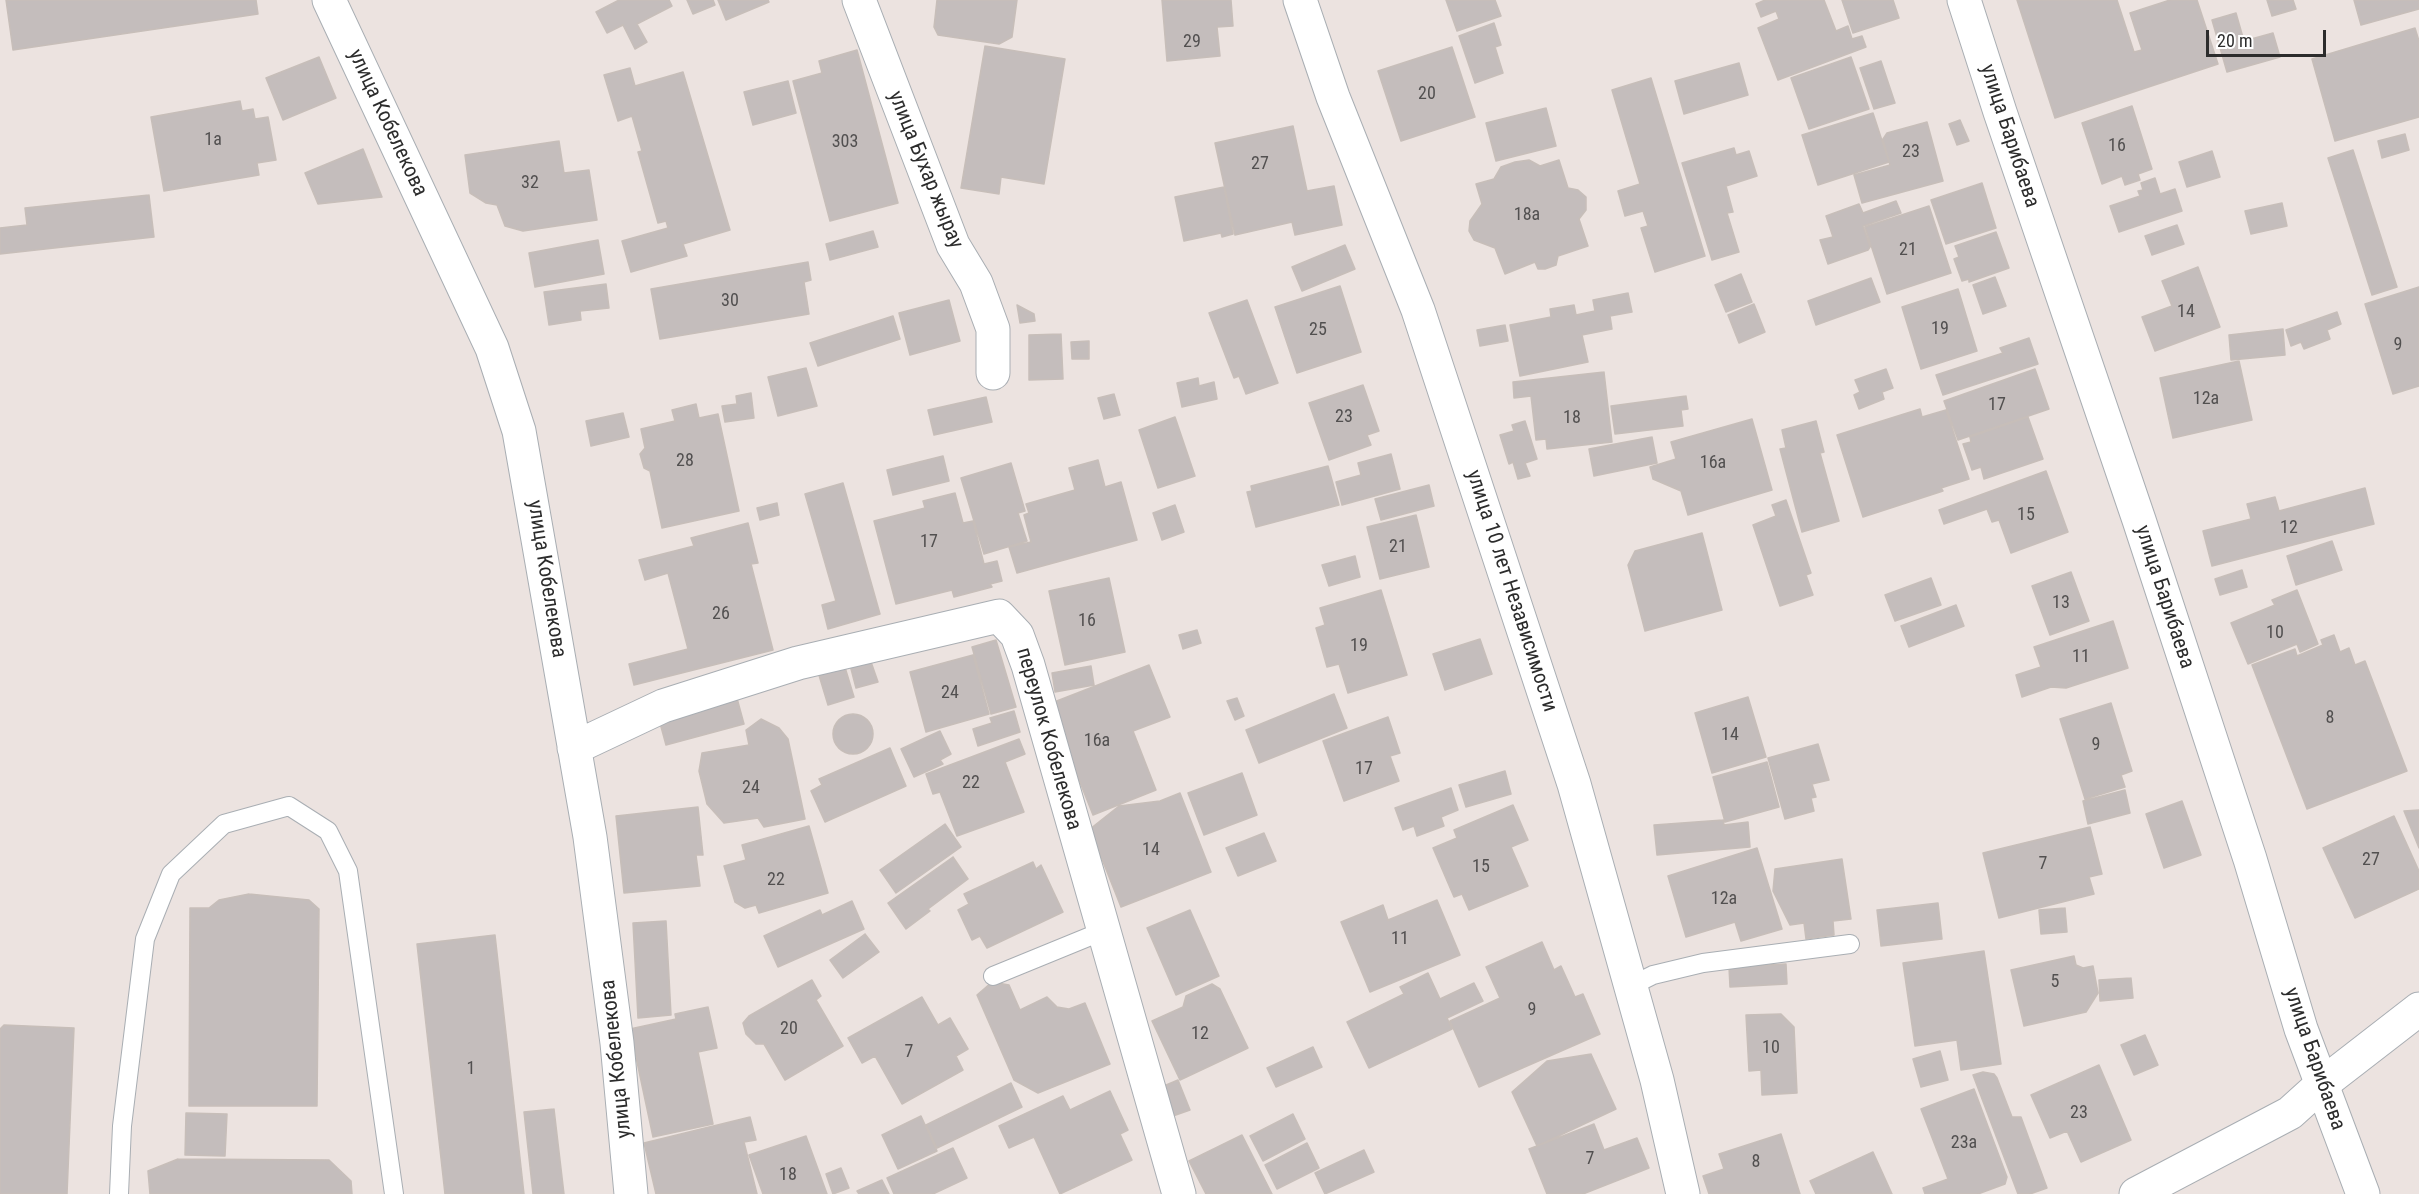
<!DOCTYPE html>
<html>
<head>
<meta charset="utf-8">
<style>
  body { margin:0 }
  #map { position:relative; width:2419px; height:1194px; overflow:hidden; background:#ece3e0; font-family:"Roboto Condensed",sans-serif }
  canvas { display:block }
  .scale { position:absolute; left:2206px; top:30px; width:120px; height:27px; box-sizing:border-box; border:3px solid #2c2c2c; border-top:0; padding-left:8px; font-size:18px; line-height:21px; white-space:nowrap; color:#2c2c2c; -webkit-text-stroke:4px #fff; paint-order:stroke }
</style>
</head>
<body>
<div id="map">
<canvas width="2419" height="1194"></canvas>
<div class="scale">20 m</div>
</div>
<script>
const c = document.querySelector('canvas').getContext('2d');
c.lineJoin = 'round';
function fillPath(path, color) {
  c.fillStyle = color;
  c.fill(path, 'evenodd');
}
function toPath(rows) {
  const path = new Path2D();
  for (const r of rows) {
    if (r.length === 3) {
      path.moveTo(r[0] + r[2], r[1]);
      path.arc(r[0], r[1], r[2], 0, 2 * Math.PI);
      continue;
    }
    path.moveTo(r[0], r[1]);
    for (let i = 2; i < r.length; i += 2) path.lineTo(r[i], r[i + 1]);
  }
  return path;
}
function strokePath(path, color, width, dash) {
  c.strokeStyle = color;
  c.lineWidth = width;
  c.lineCap = dash ? 'butt' : 'round';
  c.setLineDash(dash || []);
  c.stroke(path);
}
function label(font, color, halo, rows, align = 'center') {
  c.font = font + ' "Roboto Condensed",sans-serif';
  c.lineWidth = 4.5;
  c.setLineDash([]);
  c.textBaseline = 'middle';
  c.strokeStyle = halo;
  c.fillStyle = color;
  for (const [text, x, y, turn = 0] of rows) {
    c.save();
    c.translate(x, y);
    c.rotate((+turn || 0) * Math.PI / 180);
    c.textAlign = isNaN(turn) ? turn : align;
    if (halo) c.strokeText(text, 0, 0);
    c.fillText(text, 0, 0);
    c.restore();
  }
}
const building = toPath([
  [6,0,256,0,258,14,13,50,6,0],
  [619,0,669,0,672,6,637,24,647,42,635,49,623,25,607,33,596,12,619,0],
  [687,0,713,0,715,5,693,14,687,0],
  [718,0,768,0,769,2,726,20,718,0],
  [937,0,1017,0,1012,37,999,44,938,35,934,27,937,0],
  [1162,0,1231,0,1233,26,1217,27,1220,56,1167,61,1162,0],
  [1446,0,1495,0,1501,16,1457,31,1446,0],
  [1765,0,1824,0,1836,31,1848,26,1852,39,1862,36,1866,47,1778,80,1758,28,1779,19,1776,11,1761,17,1756,4,1765,0],
  [1842,0,1893,0,1899,18,1853,33,1842,0],
  [2017,0,2117,0,2134,52,2142,50,2130,13,2170,0,2197,0,2218,64,2055,118,2017,0],
  [2267,0,2293,0,2296,9,2272,16,2267,0],
  [2354,0,2419,0,2419,9,2361,25,2354,0],
  [2236,13,2244,41,2273,33,2280,57,2227,72,2212,20,2236,13],
  [1494,23,1501,45,1495,47,1503,73,1475,83,1459,36,1494,23],
  [2415,28,2419,41,2419,117,2335,141,2312,59,2415,28],
  [985,46,1065,59,1044,184,1001,177,999,194,961,188,985,46],
  [1452,47,1475,117,1401,141,1378,71,1452,47],
  [857,50,898,203,830,221,793,81,822,73,819,61,857,50],
  [319,57,336,98,283,120,266,78,319,57],
  [1851,57,1869,109,1809,129,1791,78,1851,57],
  [1881,61,1895,103,1874,109,1860,68,1881,61],
  [1739,63,1748,95,1684,114,1675,81,1739,63],
  [630,68,635,86,683,72,730,230,683,244,687,256,631,272,622,241,668,228,666,221,658,223,638,152,642,151,632,116,618,121,604,75,630,68],
  [1651,78,1705,256,1655,272,1641,228,1648,226,1643,211,1625,216,1618,191,1640,184,1612,90,1651,78],
  [788,81,796,113,753,125,744,92,788,81],
  [240,101,242,111,253,109,255,119,268,117,276,160,257,163,259,175,164,191,151,117,240,101],
  [2132,106,2152,169,2138,174,2140,180,2125,185,2122,176,2102,184,2082,123,2132,106],
  [1546,108,1556,146,1496,161,1486,123,1546,108],
  [1873,113,1889,162,1818,185,1802,135,1873,113],
  [1960,120,1969,141,1957,145,1949,124,1960,120],
  [1927,122,1943,181,1862,203,1854,175,1890,165,1883,139,1887,133,1927,122],
  [1293,126,1307,191,1334,186,1342,225,1295,235,1292,222,1235,235,1215,143,1293,126],
  [2405,134,2409,150,2382,158,2378,141,2405,134],
  [559,141,564,173,589,170,597,220,523,231,505,226,497,205,486,203,470,193,465,155,559,141],
  [1734,148,1736,155,1749,151,1757,176,1726,186,1733,212,1727,213,1739,252,1712,260,1682,163,1734,148],
  [363,149,382,197,318,204,305,173,363,149],
  [2353,150,2397,287,2372,295,2328,158,2353,150],
  [2212,151,2220,177,2187,187,2179,162,2212,151],
  [1529,160,1540,166,1559,160,1568,188,1578,190,1586,197,1586,210,1579,219,1588,246,1558,256,1556,265,1545,269,1538,269,1535,262,1505,274,1495,248,1474,240,1469,231,1470,221,1482,204,1476,184,1494,179,1501,167,1515,162,1529,160],
  [2155,178,2160,194,2175,189,2182,211,2119,232,2110,206,2140,196,2138,191,2143,190,2141,183,2155,178],
  [1982,183,1996,228,1946,244,1931,200,1982,183],
  [1224,187,1233,234,1222,237,1221,233,1184,241,1175,197,1224,187],
  [149,195,154,237,0,254,0,228,27,225,25,208,149,195],
  [1896,201,1901,213,1863,226,1870,247,1868,250,1828,264,1820,240,1833,237,1826,216,1859,204,1863,213,1896,201],
  [2282,203,2287,226,2251,234,2245,211,2282,203],
  [1929,206,1951,273,1887,294,1865,227,1929,206],
  [2177,225,2184,244,2152,255,2145,236,2177,225],
  [873,231,878,247,830,260,826,244,873,231],
  [1996,232,2009,268,1969,282,1969,279,1962,281,1954,259,1959,257,1955,246,1996,232],
  [598,240,604,274,535,287,529,253,598,240],
  [1345,245,1355,269,1302,291,1292,267,1345,245],
  [808,262,811,280,804,282,809,314,660,339,651,289,808,262],
  [2198,267,2220,327,2155,351,2142,317,2172,306,2162,281,2198,267],
  [1741,274,1752,302,1726,312,1715,285,1741,274],
  [1995,277,2006,306,1983,314,1973,285,1995,277],
  [1871,278,1880,302,1816,325,1808,301,1871,278],
  [606,284,609,308,580,311,581,320,549,325,544,292,606,284],
  [1340,286,1361,352,1297,373,1275,307,1340,286],
  [2419,287,2419,386,2393,394,2365,304,2419,287],
  [1958,289,1977,351,1921,369,1902,307,1958,289],
  [1628,293,1632,312,1610,316,1612,329,1582,335,1588,362,1520,376,1510,325,1551,317,1550,309,1574,305,1576,315,1595,311,1593,300,1628,293],
  [949,300,960,341,910,355,899,313,949,300],
  [1247,300,1278,383,1246,394,1239,376,1234,378,1209,313,1247,300],
  [1754,304,1765,332,1739,343,1728,315,1754,304],
  [1017,305,1034,314,1035,321,1020,323,1017,305],
  [2337,312,2341,324,2327,330,2330,339,2304,349,2301,342,2291,346,2286,330,2337,312],
  [893,316,900,339,818,366,810,343,893,316],
  [1505,325,1508,341,1480,346,1477,330,1505,325],
  [2283,329,2285,355,2231,360,2229,335,2283,329],
  [1061,334,1063,379,1029,380,1029,335,1061,334],
  [2029,338,2038,364,1943,395,1936,375,2003,353,2000,348,2029,338],
  [1089,341,1089,359,1072,359,1071,342,1089,341],
  [2239,361,2252,420,2173,438,2160,378,2239,361],
  [806,368,817,406,778,416,768,377,806,368],
  [1886,369,1893,388,1882,392,1884,399,1859,409,1854,395,1860,392,1855,380,1886,369],
  [2035,369,2049,409,1958,440,1944,401,2035,369],
  [1604,372,1612,442,1547,449,1546,439,1536,440,1531,396,1514,398,1513,382,1604,372],
  [1198,378,1199,386,1214,382,1217,399,1182,407,1177,383,1198,378],
  [1363,385,1379,431,1367,435,1371,445,1329,460,1309,403,1363,385],
  [751,393,754,418,725,422,722,406,737,404,736,396,751,393],
  [1114,394,1120,415,1104,419,1098,398,1114,394],
  [1686,396,1688,409,1681,410,1683,426,1615,434,1611,406,1686,396],
  [986,397,992,422,934,435,928,410,986,397],
  [696,404,699,418,718,414,739,511,662,528,650,471,644,468,640,454,645,448,641,429,675,421,672,410,696,404],
  [1920,409,1922,417,1946,410,1969,479,1941,488,1943,491,1863,517,1837,435,1920,409],
  [623,413,629,437,591,446,586,421,623,413],
  [1175,417,1195,476,1158,488,1139,430,1175,417],
  [2028,417,2043,459,1984,479,1981,467,1972,470,1963,444,1971,442,1970,437,2028,417],
  [1752,419,1772,490,1688,515,1681,491,1653,479,1650,467,1676,459,1671,442,1752,419],
  [1525,421,1537,459,1525,463,1530,476,1518,479,1513,462,1509,464,1500,435,1514,431,1512,425,1525,421],
  [1816,421,1824,452,1820,453,1839,521,1802,532,1780,449,1786,448,1782,430,1816,421],
  [1652,437,1657,463,1594,476,1589,449,1652,437],
  [1391,454,1400,489,1342,505,1336,482,1361,475,1358,463,1391,454],
  [943,456,949,481,893,495,887,470,943,456],
  [1098,460,1105,487,1121,482,1137,540,1017,573,1009,547,1031,542,1024,515,1029,513,1026,504,1075,490,1069,468,1098,460],
  [1011,463,1025,511,1018,513,1027,541,984,554,961,478,1011,463],
  [1328,466,1339,505,1256,527,1247,492,1252,491,1251,486,1328,466],
  [2046,471,2068,532,2011,553,1999,520,1992,522,1987,509,1944,524,1939,510,2046,471],
  [843,483,880,614,828,629,822,605,836,601,805,494,843,483],
  [1429,485,1434,506,1381,520,1375,499,1429,485],
  [2365,488,2374,524,2212,566,2203,531,2251,519,2247,504,2275,497,2279,511,2365,488],
  [955,493,963,523,973,521,984,564,997,561,1002,581,990,584,992,587,954,597,952,590,896,604,874,521,925,508,923,501,955,493],
  [1786,500,1811,573,1806,575,1813,595,1780,606,1753,525,1776,516,1772,505,1786,500],
  [777,503,779,515,760,520,757,508,777,503],
  [1175,505,1184,532,1162,540,1153,513,1175,505],
  [1416,515,1429,567,1380,579,1367,527,1416,515],
  [748,523,758,563,751,564,773,650,634,685,629,664,688,649,668,573,645,580,639,560,694,546,691,538,748,523],
  [1702,533,1722,610,1645,631,1628,565,1635,551,1702,533],
  [2332,541,2342,570,2296,585,2287,556,2332,541],
  [1355,556,1360,577,1329,586,1322,565,1355,556],
  [2242,570,2247,587,2220,595,2215,579,2242,570],
  [2071,572,2089,621,2050,635,2032,586,2071,572],
  [1109,578,1125,652,1065,665,1049,591,1109,578],
  [1931,578,1941,605,1895,621,1885,595,1931,578],
  [1381,590,1407,675,1348,693,1339,664,1327,667,1316,628,1325,625,1320,608,1381,590],
  [2297,590,2318,644,2300,652,2297,644,2248,664,2231,623,2275,605,2272,600,2297,590],
  [1956,605,1964,626,1909,647,1901,626,1956,605],
  [2113,621,2128,668,2066,688,2051,687,2022,697,2016,675,2041,667,2034,647,2113,621],
  [1197,630,1201,643,1183,649,1179,635,1197,630],
  [2334,635,2340,652,2349,648,2355,665,2365,661,2407,771,2307,809,2252,665,2295,649,2297,656,2323,645,2321,640,2334,635],
  [1480,639,1492,674,1445,690,1433,654,1480,639],
  [996,640,1016,707,991,714,972,647,996,640],
  [973,655,989,714,926,732,910,672,973,655],
  [870,659,878,682,856,688,850,665,870,659],
  [844,664,854,697,828,705,818,672,844,664],
  [1149,665,1170,717,1133,731,1156,790,1093,815,1068,752,1044,706,1149,665],
  [1091,666,1094,685,1055,692,1052,673,1091,666],
  [735,691,744,724,666,745,657,712,735,691],
  [1334,694,1347,728,1259,763,1246,730,1334,694],
  [1748,697,1766,757,1712,773,1695,713,1748,697],
  [1237,698,1244,716,1235,720,1227,701,1237,698],
  [2111,703,2132,771,2121,775,2125,787,2085,799,2060,719,2111,703],
  [1014,711,1020,732,978,746,973,729,992,723,990,718,1014,711],
  [853,734,20],
  [1388,717,1400,753,1390,756,1399,781,1344,801,1323,741,1388,717],
  [761,719,779,728,788,739,805,819,764,827,758,818,724,823,707,804,699,771,702,753,749,745,746,730,761,719],
  [940,731,951,754,940,760,943,764,914,777,901,749,940,731],
  [1019,739,1025,754,1005,762,1024,812,957,836,940,792,933,794,926,774,1019,739],
  [1818,744,1829,780,1812,784,1816,797,1811,798,1814,811,1785,819,1768,758,1818,744],
  [890,748,906,786,825,822,811,791,822,785,819,779,890,748],
  [1767,762,1779,807,1725,822,1713,777,1767,762],
  [1505,771,1511,794,1466,807,1459,785,1505,771],
  [1242,773,1257,815,1204,835,1188,793,1242,773],
  [1451,788,1458,810,1441,817,1444,826,1417,836,1414,826,1403,830,1395,808,1451,788],
  [2125,790,2130,813,2088,824,2083,801,2125,790],
  [1180,793,1211,872,1121,907,1090,829,1119,806,1160,801,1180,793],
  [2182,801,2201,855,2164,868,2146,814,2182,801],
  [1513,805,1528,840,1511,847,1528,886,1469,910,1462,894,1454,897,1433,848,1457,838,1454,830,1513,805],
  [698,807,703,855,696,855,700,886,624,893,616,816,698,807],
  [2419,810,2419,848,2404,811,2419,810],
  [2394,816,2419,871,2419,889,2355,918,2323,848,2394,816],
  [1723,820,1724,825,1748,822,1750,847,1657,855,1654,825,1723,820],
  [945,824,961,847,896,893,880,870,945,824],
  [809,826,828,893,759,913,756,905,745,908,735,902,724,866,746,860,742,845,809,826],
  [2090,827,2102,874,2089,877,2094,894,1999,918,1983,853,2090,827],
  [1264,833,1276,861,1238,876,1226,848,1264,833],
  [1757,848,1782,929,1741,941,1735,922,1686,937,1668,876,1757,848],
  [953,857,968,879,928,909,930,911,906,929,888,903,953,857],
  [1842,859,1851,919,1833,921,1834,935,1806,939,1804,923,1790,925,1773,891,1775,869,1842,859],
  [1033,862,1036,869,1041,865,1063,912,987,948,980,936,972,940,958,910,969,904,964,894,1033,862],
  [249,894,309,900,319,909,317,1106,189,1106,190,908,209,908,219,900,249,894],
  [1437,900,1460,955,1370,992,1341,922,1383,905,1388,920,1437,900],
  [852,901,864,929,778,967,764,936,820,910,822,915,852,901],
  [1938,903,1942,939,1881,946,1877,910,1938,903],
  [2065,908,2067,932,2041,934,2039,910,2065,908],
  [1190,910,1219,976,1176,995,1147,928,1190,910],
  [666,921,671,1015,638,1018,633,923,666,921],
  [865,934,879,952,843,978,830,960,865,934],
  [495,935,524,1194,445,1194,417,944,495,935],
  [1542,942,1554,970,1561,966,1575,997,1583,994,1600,1034,1479,1087,1450,1021,1500,998,1486,967,1542,942],
  [1984,951,2001,1064,1961,1070,1957,1040,1915,1046,1903,963,1984,951],
  [2074,956,2076,965,2083,968,2093,966,2098,993,2086,1012,2024,1026,2011,970,2074,956],
  [1786,964,1787,984,1730,987,1729,967,1786,964],
  [1428,973,1440,999,1474,983,1483,1001,1447,1018,1452,1029,1369,1068,1347,1022,1404,994,1400,987,1428,973],
  [2131,978,2133,998,2100,1001,2099,980,2131,978],
  [812,980,821,996,816,1000,843,1046,785,1080,764,1044,756,1044,746,1034,743,1023,749,1016,812,980],
  [992,982,1009,985,1020,1010,1047,997,1057,1007,1069,1009,1085,1003,1110,1064,1038,1093,1014,1080,977,995,992,982],
  [1212,984,1220,989,1248,1048,1180,1080,1152,1021,1183,1007,1186,996,1212,984],
  [922,997,938,1025,950,1018,968,1049,956,1056,963,1070,902,1104,875,1056,862,1063,848,1038,922,997],
  [708,1007,717,1048,698,1052,713,1124,653,1137,630,1029,676,1019,675,1014,708,1007],
  [1781,1014,1794,1027,1797,1093,1762,1095,1761,1070,1749,1071,1746,1015,1781,1014],
  [4,1025,74,1028,67,1194,0,1194,0,1029,4,1025],
  [2145,1035,2158,1065,2134,1075,2121,1045,2145,1035],
  [1313,1047,1322,1067,1276,1087,1267,1068,1313,1047],
  [1940,1051,1948,1080,1921,1087,1913,1059,1940,1051],
  [1591,1054,1616,1109,1537,1146,1512,1092,1547,1061,1591,1054],
  [2099,1065,2131,1140,2081,1162,2067,1131,2050,1138,2031,1095,2099,1065],
  [1983,1072,1994,1074,1997,1078,2012,1117,2021,1117,2047,1188,2030,1194,2018,1194,1973,1075,1983,1072],
  [1178,1080,1190,1110,1170,1117,1159,1088,1178,1080],
  [1011,1083,1022,1107,937,1148,926,1125,1011,1083],
  [1974,1089,2007,1177,2005,1184,1978,1194,1925,1194,1923,1188,1948,1179,1921,1109,1974,1089],
  [1110,1091,1128,1130,1120,1134,1132,1160,1060,1194,1034,1137,1009,1148,999,1126,1063,1096,1070,1110,1110,1091],
  [554,1109,564,1194,533,1194,524,1112,554,1109],
  [186,1113,227,1114,225,1156,185,1155,186,1113],
  [1293,1114,1305,1139,1263,1161,1250,1136,1293,1114],
  [921,1116,937,1151,898,1169,882,1135,921,1116],
  [750,1117,756,1140,744,1142,757,1194,656,1194,644,1143,750,1117],
  [1594,1124,1604,1150,1637,1138,1649,1168,1583,1194,1547,1194,1529,1149,1594,1124],
  [1781,1134,1800,1194,1709,1194,1703,1176,1724,1169,1719,1154,1781,1134],
  [1242,1135,1272,1194,1206,1194,1189,1161,1242,1135],
  [806,1136,827,1194,763,1194,749,1155,806,1136],
  [1307,1143,1319,1168,1277,1189,1265,1165,1307,1143],
  [953,1148,967,1178,933,1194,894,1194,887,1178,953,1148],
  [1364,1150,1374,1172,1325,1194,1315,1173,1364,1150],
  [1873,1152,1892,1194,1816,1194,1810,1181,1873,1152],
  [178,1159,329,1160,351,1181,352,1194,150,1194,148,1171,178,1159],
  [841,1168,849,1188,833,1194,826,1174,841,1168],
  [882,1180,889,1194,859,1194,857,1191,882,1180]
]);
const lane = toPath([
  [993,976,1103,931],
  [1631,986,1653,975,1703,963,1850,944],
  [119,1194,122,1126,145,939,171,874,224,824,289,806,328,831,348,871,394,1194]
]);
const street = toPath([
  [329,0,492,348,519,431,590,837,617,1043,631,1194],
  [859,0,953,245,976,283,993,329,993,373],
  [1300,0,1333,97,1418,310,1574,784,1657,1080,1683,1194],
  [574,748,663,706,798,663,999,616,1017,635,1028,665,1179,1194],
  [2136,1194,2290,1113,2321,1085,2419,1009]
]);
const secondary = toPath([
  [1964,0,2000,112,2139,520,2250,859,2301,1029,2363,1194]
]);
const numberNames = [
  ["29",1192,42],
  ["20",1427,94],
  ["1а",213,140],
  ["303",845,142],
  ["16",2117,146],
  ["23",1911,152],
  ["27",1260,164],
  ["32",530,183],
  ["18а",1527,215],
  ["21",1908,250],
  ["30",730,301],
  ["14",2186,312],
  ["19",1940,329],
  ["25",1318,330],
  ["9",2398,345],
  ["12а",2206,399],
  ["17",1997,405],
  ["23",1344,417],
  ["18",1572,418],
  ["28",685,461],
  ["16а",1713,463],
  ["15",2026,515],
  ["12",2289,528],
  ["17",929,542],
  ["21",1398,547],
  ["13",2061,603],
  ["26",721,614],
  ["16",1087,621],
  ["10",2275,633],
  ["19",1359,646],
  ["11",2081,657],
  ["24",950,693],
  ["8",2330,718],
  ["14",1730,735],
  ["16а",1097,741],
  ["9",2096,745],
  ["17",1364,769],
  ["22",971,783],
  ["24",751,788],
  ["14",1151,850],
  ["27",2371,860],
  ["7",2043,864],
  ["15",1481,867],
  ["22",776,880],
  ["12а",1724,899],
  ["11",1400,939],
  ["5",2055,982],
  ["9",1532,1010],
  ["20",789,1029],
  ["12",1200,1034],
  ["10",1771,1048],
  ["7",909,1052],
  ["1",471,1069],
  ["23",2079,1113],
  ["23а",1964,1143],
  ["7",1590,1159],
  ["8",1756,1162],
  ["18",788,1175]
];
const streetNames = [
  ["улица Кобелекова",387,123,65],
  ["улица Барибаева",2009,136,72],
  ["улица Бухар жырау",925,170,68],
  ["улица Кобелекова",546,579,81],
  ["улица 10 лет Независимости",1511,591,72],
  ["улица Барибаева",2164,597,72],
  ["переулок Кобелекова",1048,739,74],
  ["улица Кобелекова",617,1059,-96],
  ["улица Барибаева",2314,1059,71]
];
fillPath(building, '#c4bdbc');
strokePath(building, '#c7beb9', 1.5);
strokePath(lane, '#a9aeb3', 20);
strokePath(street, '#a9aeb3', 35);
strokePath(secondary, '#a9aeb3', 35);
strokePath(lane, '#fff', 18);
strokePath(street, '#fff', 33);
strokePath(secondary, '#fff', 33);
label('18px', '#525050', null, numberNames);
label('21px', '#2c2c2c', '#fff', streetNames);
</script>
</body>
</html>
